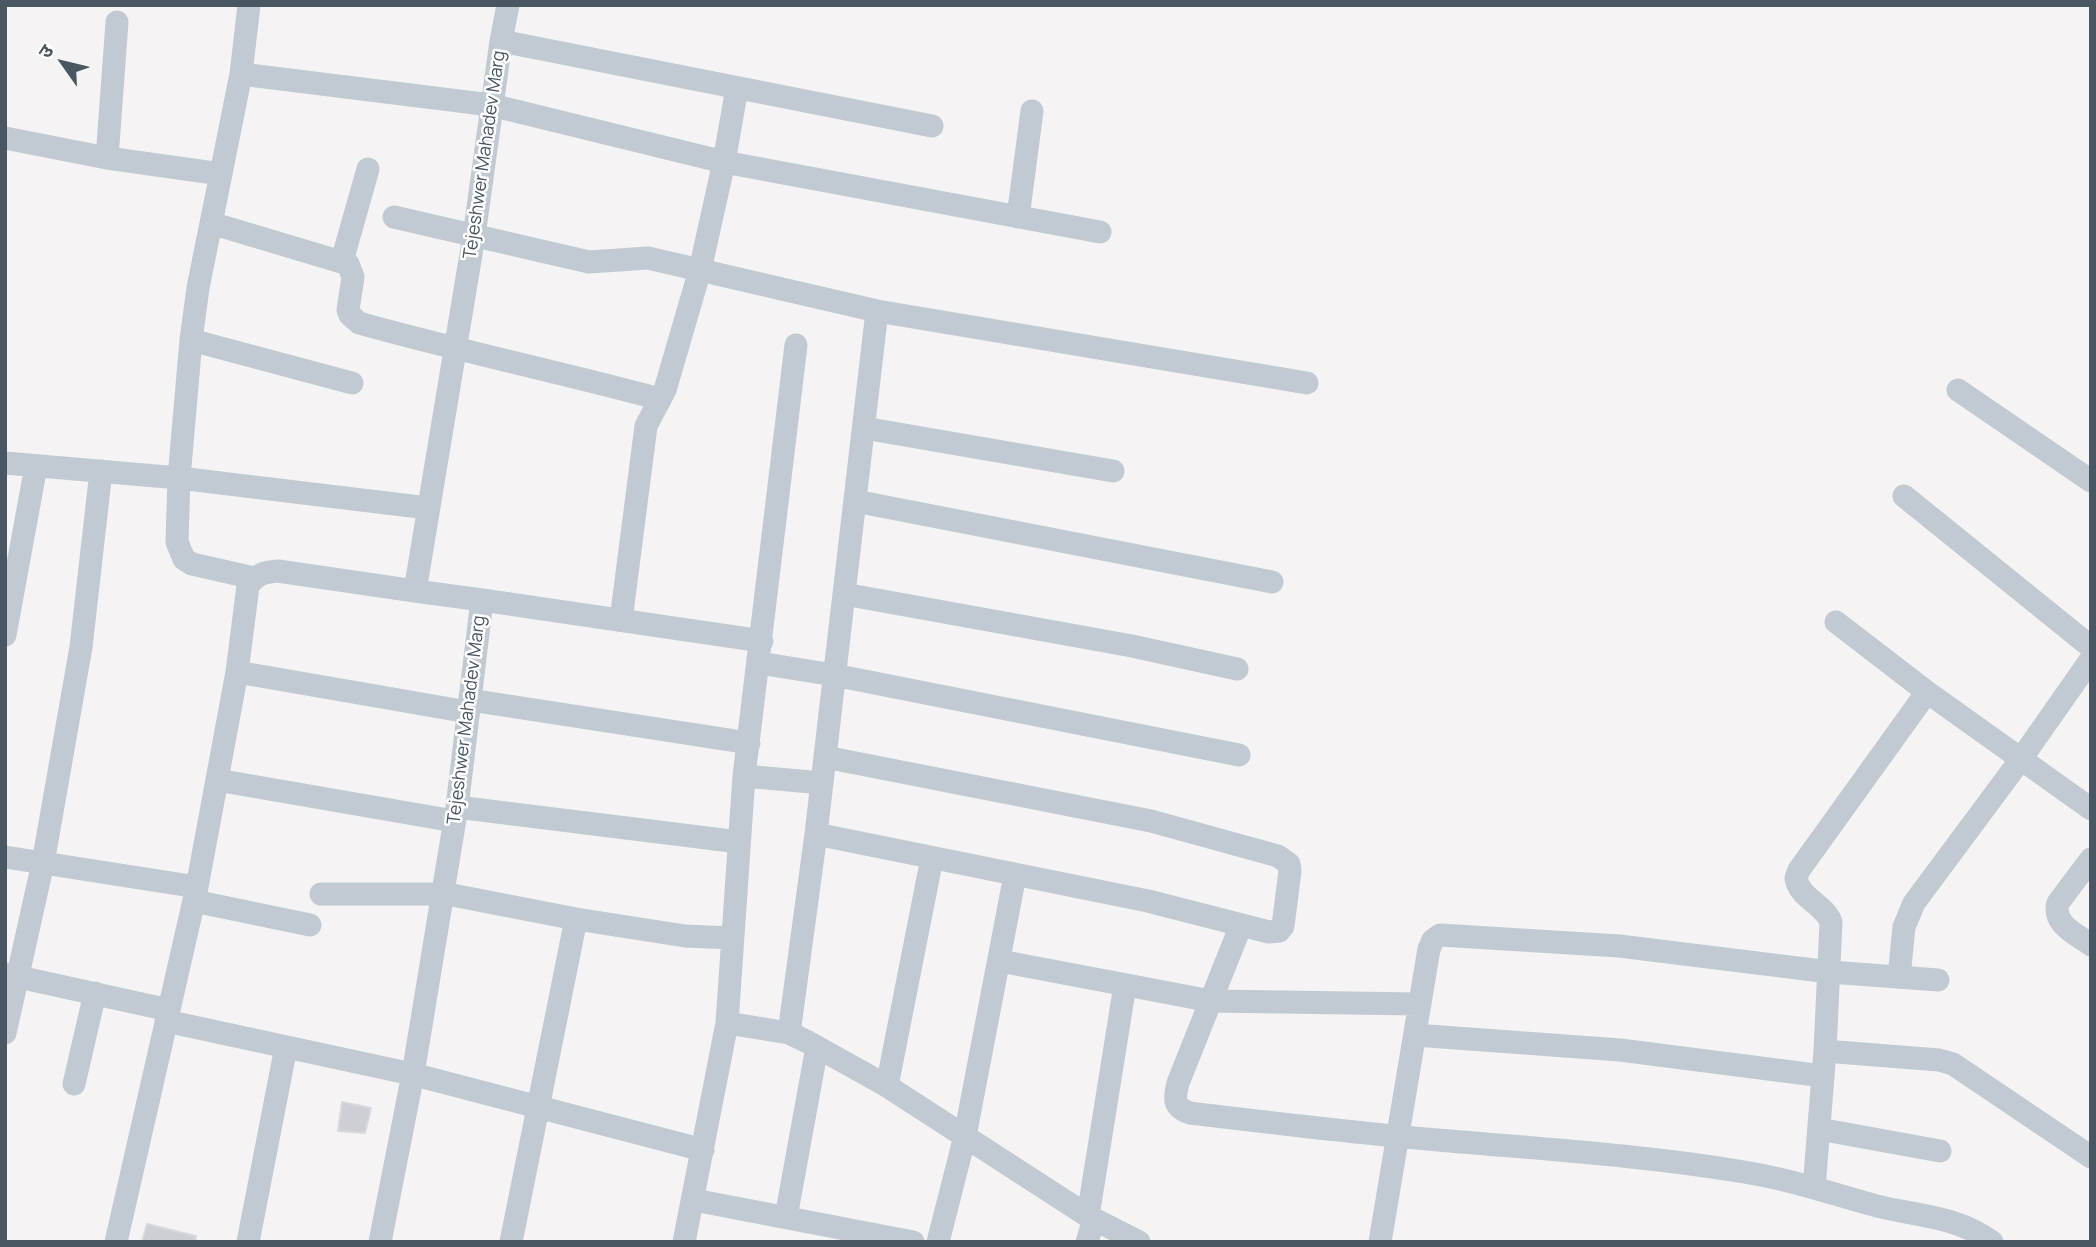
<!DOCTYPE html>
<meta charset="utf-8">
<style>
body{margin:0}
#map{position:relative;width:2096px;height:1247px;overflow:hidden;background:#f5f3f3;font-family:Manrope,"Noto Sans Devanagari",sans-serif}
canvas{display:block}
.frame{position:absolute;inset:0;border:7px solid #4a5661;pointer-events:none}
.north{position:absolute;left:28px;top:28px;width:70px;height:70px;-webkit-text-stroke:5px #fff;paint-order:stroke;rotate:304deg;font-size:19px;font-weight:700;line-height:28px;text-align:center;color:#4a5661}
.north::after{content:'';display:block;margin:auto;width:24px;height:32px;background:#4a5661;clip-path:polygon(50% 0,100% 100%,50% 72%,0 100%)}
</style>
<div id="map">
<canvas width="2096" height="1247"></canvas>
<div class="frame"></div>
<div class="north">उ</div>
</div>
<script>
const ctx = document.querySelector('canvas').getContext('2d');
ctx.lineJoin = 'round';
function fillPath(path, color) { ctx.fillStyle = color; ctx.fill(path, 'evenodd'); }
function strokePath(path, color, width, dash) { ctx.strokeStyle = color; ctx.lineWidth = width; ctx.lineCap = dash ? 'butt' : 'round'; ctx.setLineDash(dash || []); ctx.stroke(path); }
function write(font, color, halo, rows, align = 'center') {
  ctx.font = font + ' Manrope,sans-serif'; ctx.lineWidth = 5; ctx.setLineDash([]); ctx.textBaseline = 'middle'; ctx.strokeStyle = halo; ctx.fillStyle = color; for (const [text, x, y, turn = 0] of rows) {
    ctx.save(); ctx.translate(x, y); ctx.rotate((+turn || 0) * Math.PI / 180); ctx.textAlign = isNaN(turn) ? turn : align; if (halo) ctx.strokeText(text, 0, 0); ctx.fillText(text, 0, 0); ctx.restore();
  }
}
const building = new Path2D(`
 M342 1102 371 1108 365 1133 338 1131Z
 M147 1224 196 1236 195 1242H142Z`);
const minor = new Path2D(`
 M249 5 241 74 198 288 191 340 179 478 177 542 184 559 192 564 254 578
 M501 41 932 126
 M241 74 491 105 724 162 1100 232
 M5 138 107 158 221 174
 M107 158 117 22
 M394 217 589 262 648 258 877 311 1307 383
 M1018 217 1032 111
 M211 223 348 264 353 277 348 310 350 315 359 323C459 351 560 372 660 399
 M342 261 368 169
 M191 340 352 383
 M1958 390 2091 481
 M864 428 1113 471
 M5 463 179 478 428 508
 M1904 496 2091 647
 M855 501 1272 582
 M844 594 1132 646 1237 669
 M482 600 762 641
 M621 620 646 426 665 390 700 270 724 162 737 88
 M1836 622 1927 692 2091 809
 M5 635 36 466
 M759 663 834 675 1239 755
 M237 672 468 712
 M470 700 749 743
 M744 776 822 783
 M217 780 454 821
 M457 807 739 842
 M816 834 1148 901 1269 932 1279 931 1283 926 1290 871 1289 864 1278 856 1151 821 825 757
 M5 857 197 887
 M2091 859 2058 903C2052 924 2076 934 2091 945
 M321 894H447L576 919 685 936 732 938
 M194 901 310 925
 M1241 925 1178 1083C1174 1099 1173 1107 1190 1113 1273 1123 1355 1133 1438 1140 1540 1149 1643 1155 1744 1172 1789 1179 1833 1194 1877 1206 1917 1216 1957 1216 1992 1242
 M1000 961 1211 1001 1420 1004
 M5 974 169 1010
 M1899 977 1904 927 1914 903 2021 759 2091 659
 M166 1021 412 1074 703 1150
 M727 1023 789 1033 808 1042 887 1086 1088 1216 1139 1242
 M5 1033 43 863 81 647 101 471
 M789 1033 816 834 877 311
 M1415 1035 1620 1050 1823 1076
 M1825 1051 1939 1060 1953 1064 2091 1157
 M74 1084 95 993
 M887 1086 932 858
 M1819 1129 1940 1151
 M1814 1188 1825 1051 1831 922C1824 904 1799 898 1796 878L1799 870 1927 692
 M694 1200 913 1242
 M1088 1216 1125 985
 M786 1217 817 1047
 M116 1242 197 887 237 672 248 586C257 574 264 572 278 571L415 591
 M248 1242 286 1047
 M380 1242 413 1074 457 807 482 600 415 591 474 236 501 41 508 5
 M511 1242 576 919
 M684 1242 727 1023 744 776 796 345
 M938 1242 965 1136 1015 875
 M1087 1242 1094 1219
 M1380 1242 1429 949 1433 940 1440 935 1619 946 1830 972 1938 980`);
const streetNames = [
 ["Tejeshwer Mahadev Marg",485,155,-82],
 ["Tejeshwer Mahadev Marg",467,720,-83]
];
fillPath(building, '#cdcfd5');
strokePath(building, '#d7d9de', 2);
strokePath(minor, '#c1cad2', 23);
write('18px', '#4a5661', '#fff', streetNames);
</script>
